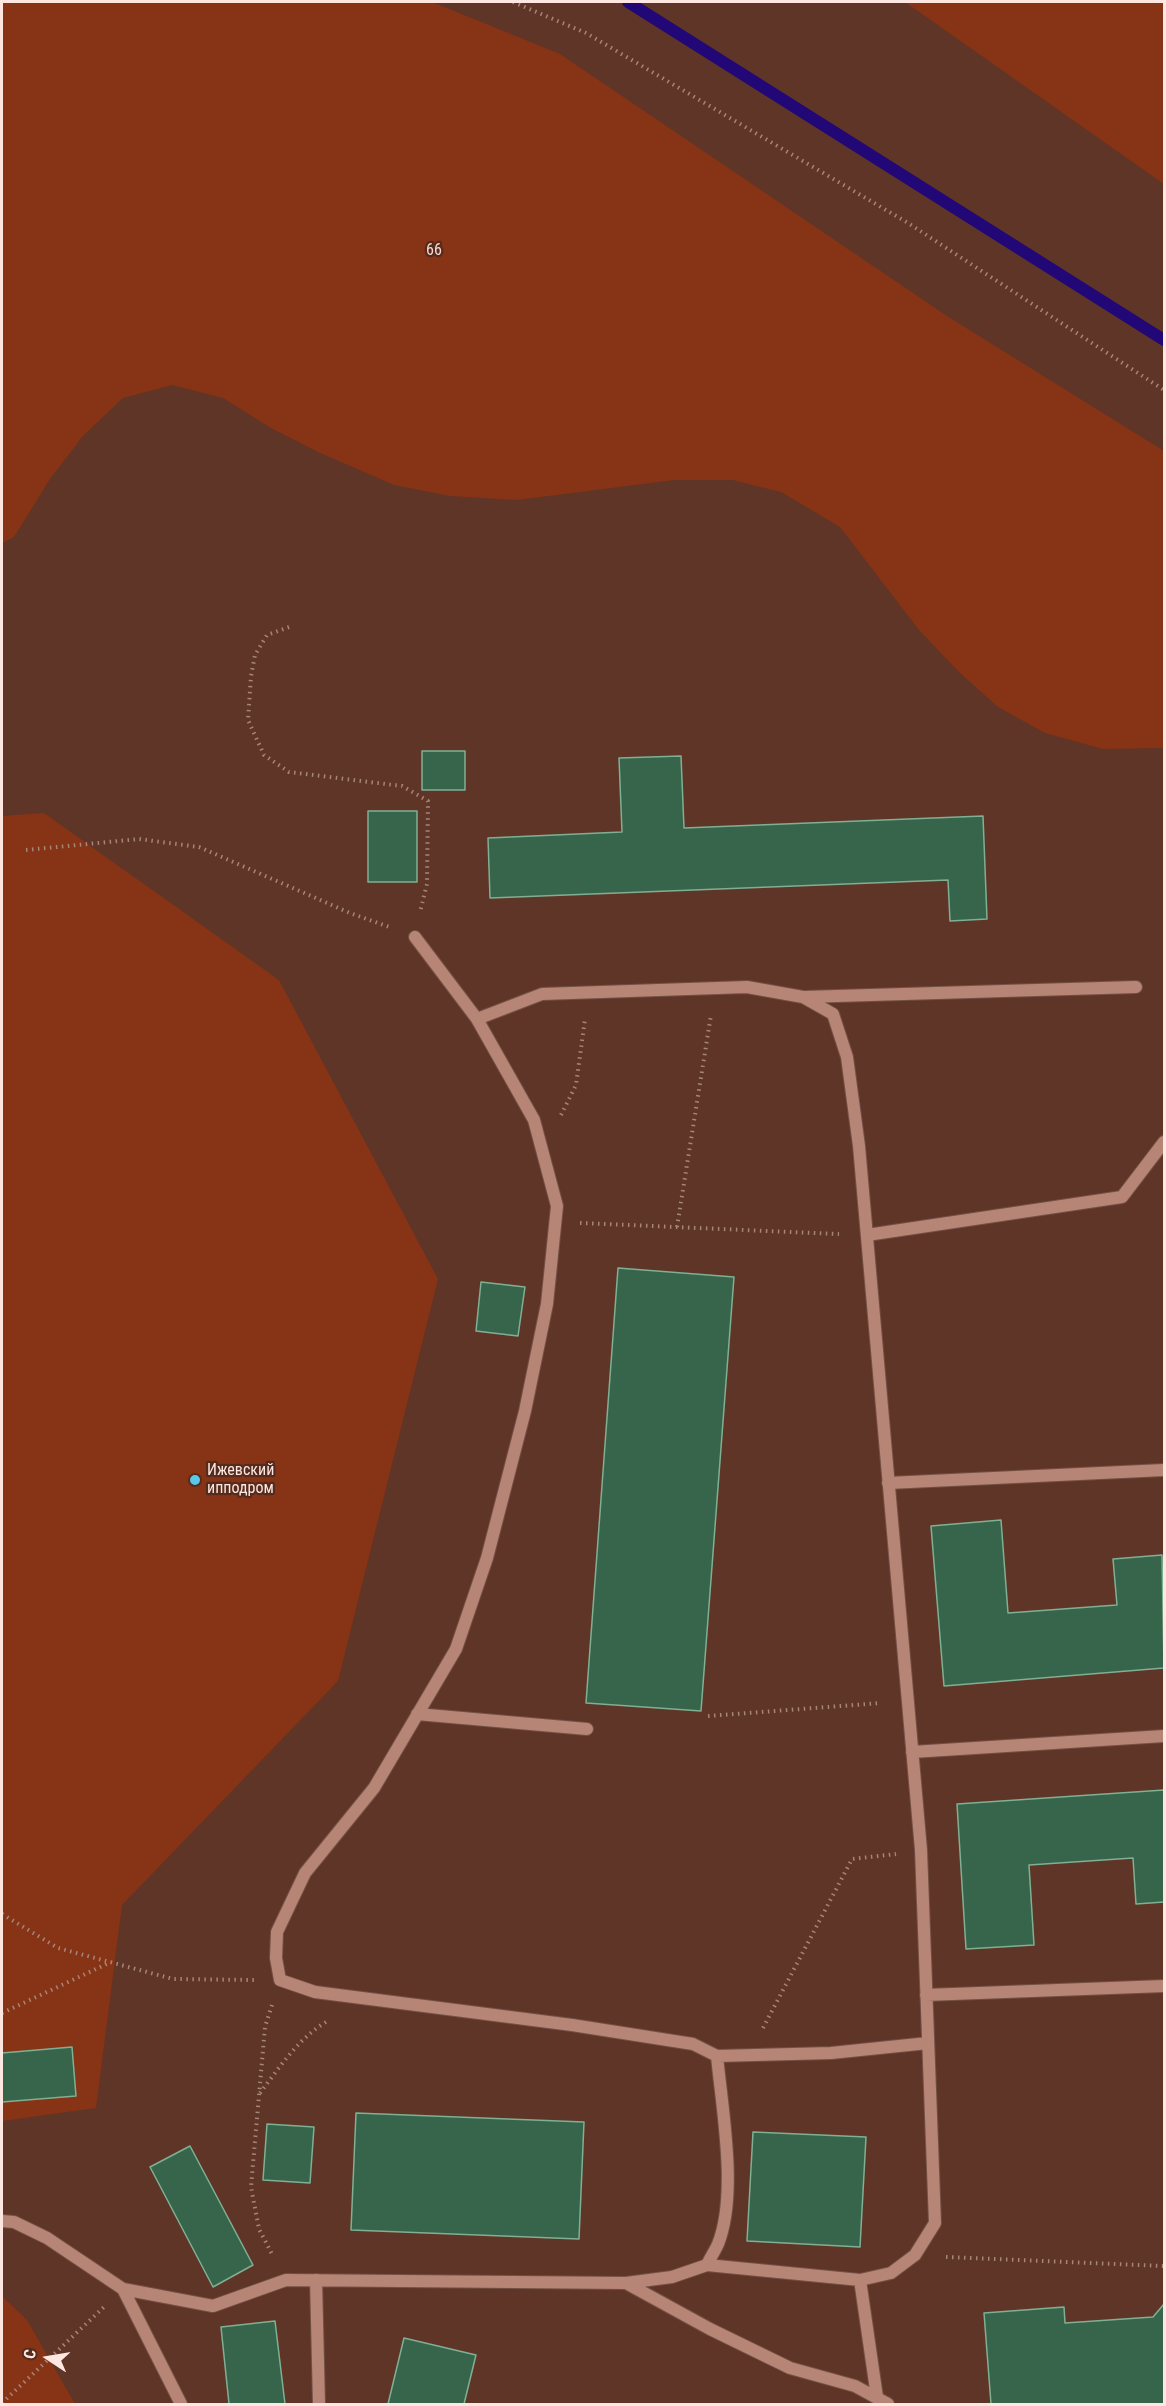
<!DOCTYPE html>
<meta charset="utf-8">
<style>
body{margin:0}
#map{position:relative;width:1166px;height:2406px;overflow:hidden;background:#5f3527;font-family:"Roboto Condensed",sans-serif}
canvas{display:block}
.frame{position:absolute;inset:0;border:3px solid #fde7e0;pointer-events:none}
.north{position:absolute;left:18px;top:2328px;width:60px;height:60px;-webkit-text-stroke:4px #542b1d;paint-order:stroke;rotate:282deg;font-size:16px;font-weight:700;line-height:24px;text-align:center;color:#fde7e0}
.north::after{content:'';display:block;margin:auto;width:21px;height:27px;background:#fde7e0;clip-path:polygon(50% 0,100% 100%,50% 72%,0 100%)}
</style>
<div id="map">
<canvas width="1166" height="2406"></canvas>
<div class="frame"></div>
<div class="north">С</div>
</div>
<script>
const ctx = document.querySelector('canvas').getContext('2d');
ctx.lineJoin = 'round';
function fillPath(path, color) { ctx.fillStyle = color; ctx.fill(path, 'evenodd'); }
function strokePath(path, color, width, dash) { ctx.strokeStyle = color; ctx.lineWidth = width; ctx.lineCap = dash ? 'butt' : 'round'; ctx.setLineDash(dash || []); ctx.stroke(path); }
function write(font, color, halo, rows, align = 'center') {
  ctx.font = font + ' "Roboto Condensed",sans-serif'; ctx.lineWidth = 4.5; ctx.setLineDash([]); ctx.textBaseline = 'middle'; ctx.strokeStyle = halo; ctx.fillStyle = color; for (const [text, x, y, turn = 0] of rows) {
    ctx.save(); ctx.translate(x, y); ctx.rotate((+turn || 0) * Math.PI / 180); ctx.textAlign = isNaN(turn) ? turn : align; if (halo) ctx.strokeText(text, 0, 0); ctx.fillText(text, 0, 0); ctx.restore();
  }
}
const green = new Path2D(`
 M2 2H432L560 54 947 316 1164 451V748L1103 749 1045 733 998 707 959 672 919 630 840 527 781 492 733 480H674L517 500 450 496 394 485 318 452 271 428 223 398 172 385 123 398 83 436 50 479 14 537 2 543Z
 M905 2H1164V184L1161 182Z
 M44 813 279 980 438 1279 338 1681 122 1905 96 2108 2 2121V816Z
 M2 2296 27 2320 75 2404H2Z`);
const stream = new Path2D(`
 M628 2 1164 340`);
const building = new Path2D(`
 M422 751H465V790H422Z
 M681 756 684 828 983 816 987 919 950 921 948 880 490 898 488 838 622 832 619 758Z
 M368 811H417V882H368Z
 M618 1268 734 1277 701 1711 586 1703Z
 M481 1282 525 1287 518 1336 476 1331Z
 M1001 1520 1008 1613 1117 1605 1113 1559 1162 1555 1164 1668 944 1686 931 1526Z
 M1164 1790V1902L1136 1904 1133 1858 1029 1865 1034 1945 966 1949 957 1804Z
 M72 2047 76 2096 2 2102V2053Z
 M356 2113 584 2122 579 2239 351 2230Z
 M267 2124 314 2127 310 2183 263 2180Z
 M753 2132 866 2137 860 2247 747 2241Z
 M190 2146 253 2265 213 2287 150 2167Z
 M1164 2304V2404H991L984 2313 1064 2307 1065 2323 1153 2317Z
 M275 2321 285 2404H229L221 2327Z
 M404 2338 476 2355 464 2404H388Z`);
const path = new Path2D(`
 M513 2 586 33 908 223 1164 390
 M289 627 267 635 255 655 251 676 248 720 264 755 289 772 402 786 428 801 427 884 420 912
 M26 850 139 839 199 847 350 913 392 928
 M561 1115 576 1085 585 1019
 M580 1223 839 1234
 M677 1227 711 1015
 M708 1716 881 1703
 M2 1914 58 1948 173 1979 254 1980
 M272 2005 265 2027 251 2187 259 2229 273 2256
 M2 2013 111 1962
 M763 2028 852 1859 896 1854
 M260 2093C279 2068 300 2036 328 2021
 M946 2257 1164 2266
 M2 2403 104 2307`);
const lane = new Path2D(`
 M804 997 1136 987
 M477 1019 542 994 747 987 803 997 833 1014 847 1057 859 1146 921 1850 935 2223 915 2255 891 2273 860 2280 707 2265
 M867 1235 1122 1197 1164 1142
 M888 1483 1164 1470
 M417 1714 587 1729
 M912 1752 1164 1736
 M926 1995 1164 1986
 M717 2056 831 2053 928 2043
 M2 2221 14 2222 47 2238 123 2289 213 2306 286 2280 626 2283 672 2277 707 2265C710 2258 715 2251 718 2244 738 2194 722 2109 717 2056L693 2044 572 2025 315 1992 280 1980 276 1958 277 1932 305 1873 374 1788 456 1649 487 1558 525 1411 547 1304 557 1206 534 1120 477 1019 415 937
 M316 2280 319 2404
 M860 2280 877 2397
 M626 2283 710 2329 790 2368 855 2386 888 2404
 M123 2289 181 2404`);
const markers = [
 [195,1480,6,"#5ac8e6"]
];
const parkNames = [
 ["66",434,251]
];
const poiNames = [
 ["Ижевский",207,1471],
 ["ипподром",207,1489]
];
fillPath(green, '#873315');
strokePath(stream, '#220777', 12);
fillPath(building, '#37654c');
strokePath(building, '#80b094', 1.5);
strokePath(lane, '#735045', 14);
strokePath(path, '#a6857a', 4, [1.5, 4.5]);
strokePath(lane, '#b68575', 12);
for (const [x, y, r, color] of markers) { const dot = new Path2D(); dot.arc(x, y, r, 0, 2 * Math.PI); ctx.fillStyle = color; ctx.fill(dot); strokePath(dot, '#542b1d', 2); }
write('16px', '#f8d8ce', '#542b1d', parkNames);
write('16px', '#fde7e0', '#542b1d', poiNames, 'left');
</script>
